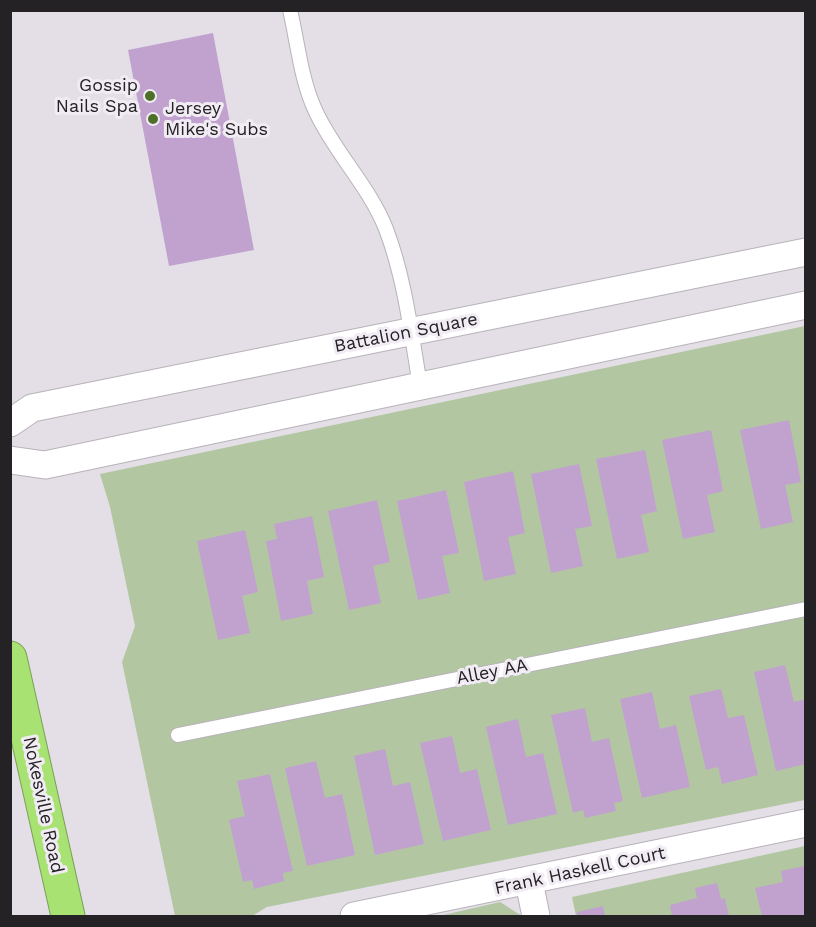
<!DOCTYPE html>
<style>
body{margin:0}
#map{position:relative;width:816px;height:927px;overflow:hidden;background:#e4dfe7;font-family:"Work Sans",sans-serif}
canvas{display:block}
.frame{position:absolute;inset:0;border:12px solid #242225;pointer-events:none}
</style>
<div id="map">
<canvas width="816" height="927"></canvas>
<div class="frame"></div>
</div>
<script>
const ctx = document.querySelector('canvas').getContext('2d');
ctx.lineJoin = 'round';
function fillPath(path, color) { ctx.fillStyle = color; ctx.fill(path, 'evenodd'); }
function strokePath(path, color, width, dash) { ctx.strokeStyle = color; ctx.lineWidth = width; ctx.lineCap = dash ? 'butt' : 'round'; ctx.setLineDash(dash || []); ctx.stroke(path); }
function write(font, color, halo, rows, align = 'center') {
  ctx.font = font + ' "Work Sans",sans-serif'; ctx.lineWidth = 6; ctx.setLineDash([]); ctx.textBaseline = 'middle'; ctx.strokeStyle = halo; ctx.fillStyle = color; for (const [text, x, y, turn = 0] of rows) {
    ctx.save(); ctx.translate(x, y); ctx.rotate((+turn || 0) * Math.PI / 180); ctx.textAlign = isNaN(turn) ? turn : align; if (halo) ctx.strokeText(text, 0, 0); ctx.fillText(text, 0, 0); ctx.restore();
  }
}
const green = new Path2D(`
 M805 326V800L267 907 252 916H175L122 662 135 626 110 507 100 474Z
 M805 846V916H576L572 897Z
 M500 902 522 916H439Z`);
const building = new Path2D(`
 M213 33 254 250 169 266 128 50Z
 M789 420 801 482 785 485 793 522 761 529 740 430Z
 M711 430 723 491 707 495 715 532 683 539 662 440Z
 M645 450 657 511 641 515 649 552 617 559 596 459Z
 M579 464 592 526 575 529 583 566 551 573 531 474Z
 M513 471 525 533 508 537 516 574 484 581 464 482Z
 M446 490 459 553 442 556 450 593 418 600 397 501Z
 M377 500 390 562 373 566 381 603 349 610 328 511Z
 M312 516 324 577 307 581 313 614 281 621 266 541 277 539 274 524Z
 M245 530 258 592 242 596 250 633 218 640 197 541Z
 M785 665 794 702 806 699V764L776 771 754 672Z
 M721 689 728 718 744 715 758 775 722 784 718 767 706 770 689 696Z
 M652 692 660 729 676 725 690 787 642 798 620 699Z
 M585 708 592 742 609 738 623 801 614 803 616 811 585 818 583 810 573 813 551 715Z
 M518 719 526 757 543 753 557 814 508 825 486 727Z
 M452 736 460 773 477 769 491 830 443 841 420 743Z
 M385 749 393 786 410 782 424 844 375 855 354 756Z
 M316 761 325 798 342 794 355 855 307 866 285 768Z
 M270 774 293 871 283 873 284 881 254 889 252 880 243 882 229 820 245 816 237 781Z
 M804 866 806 916H762L755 888 783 882 781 871Z
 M717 883 721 899 725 898 729 916H672L670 905 697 898 695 888Z
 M603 906 605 916H578L577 912Z`);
const lane = new Path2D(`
 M290 10C298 44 301 81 316 112 335 153 369 186 386 229 405 279 411 333 420 385
 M178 735 806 609`);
const street = new Path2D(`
 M10 423 32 408 806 252
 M10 460 45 465 806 305
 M529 882 536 916
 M354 916 806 823`);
const highway = new Path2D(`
 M10 658 68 916`);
const markers = [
 [150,96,6,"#4d7029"],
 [153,119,6,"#4d7029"]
];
const poiNames = [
 ["Gossip",138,86],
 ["Nails Spa",138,107],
 ["Jersey",165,109,"left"],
 ["Mike's Subs",165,130,"left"]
];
const streetNames = [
 ["Battalion Square",406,333,-11],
 ["Alley AA",492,672,-11],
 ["Nokesville Road",43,805,78],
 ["Frank Haskell Court",580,871,-12]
];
fillPath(green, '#b2c7a1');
fillPath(building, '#c1a2cf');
strokePath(lane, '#b8b3ba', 16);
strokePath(street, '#b8b3ba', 29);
strokePath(highway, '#7a9f57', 35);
strokePath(lane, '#fff', 14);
strokePath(street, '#fff', 27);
strokePath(highway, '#a8e272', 33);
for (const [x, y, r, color] of markers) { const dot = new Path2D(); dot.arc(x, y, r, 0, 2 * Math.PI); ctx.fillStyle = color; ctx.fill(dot); strokePath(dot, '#f1ecf4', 2); }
write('18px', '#242225', '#f1ecf4', poiNames, 'right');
write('18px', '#242225', '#f1ecf4', streetNames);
</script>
